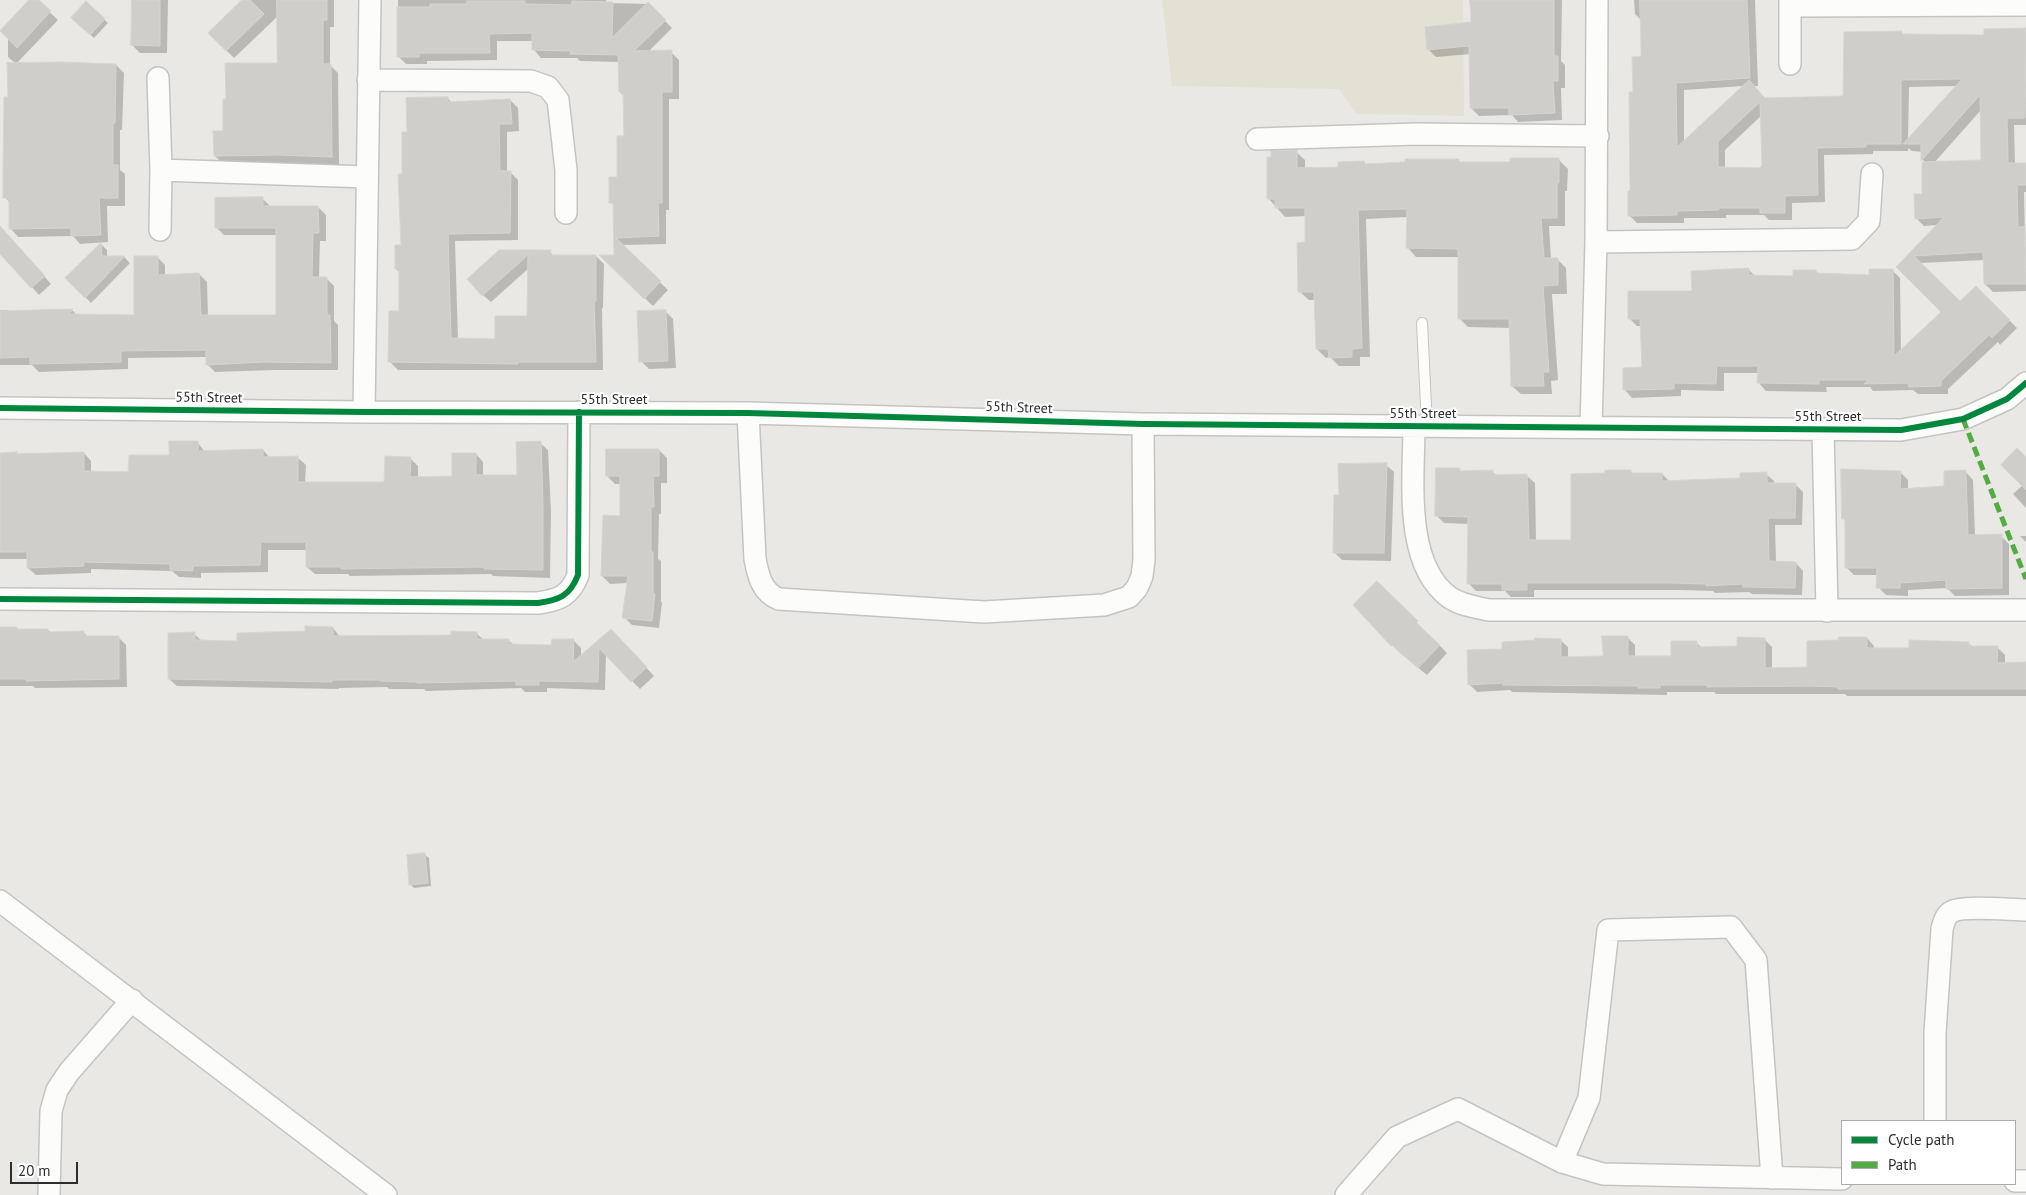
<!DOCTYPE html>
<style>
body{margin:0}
#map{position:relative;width:2026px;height:1195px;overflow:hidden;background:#eae8e4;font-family:"PT Sans",sans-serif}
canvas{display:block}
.legend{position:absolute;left:1841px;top:1120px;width:175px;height:65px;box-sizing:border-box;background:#fff;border:1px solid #ababab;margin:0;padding:6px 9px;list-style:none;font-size:15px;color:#2d2d2d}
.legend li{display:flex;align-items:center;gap:10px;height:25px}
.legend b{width:25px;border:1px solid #ababab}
.scale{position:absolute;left:10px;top:1162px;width:68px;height:22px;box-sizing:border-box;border:2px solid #2d2d2d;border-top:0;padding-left:6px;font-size:15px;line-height:18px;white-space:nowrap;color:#2d2d2d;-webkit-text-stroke:4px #fff;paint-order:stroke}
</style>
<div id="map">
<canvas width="2026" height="1195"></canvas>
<ul class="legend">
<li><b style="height:6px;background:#00873e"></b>Cycle path</li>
<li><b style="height:6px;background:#54ab44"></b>Path</li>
</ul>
<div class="scale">20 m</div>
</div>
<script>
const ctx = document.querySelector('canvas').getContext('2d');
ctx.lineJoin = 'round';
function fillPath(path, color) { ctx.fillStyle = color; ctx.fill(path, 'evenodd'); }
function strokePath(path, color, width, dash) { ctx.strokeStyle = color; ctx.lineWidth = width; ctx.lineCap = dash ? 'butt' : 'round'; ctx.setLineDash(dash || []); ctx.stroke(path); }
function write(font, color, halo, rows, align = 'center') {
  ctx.font = font + ' "PT Sans",sans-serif'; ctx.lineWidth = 4; ctx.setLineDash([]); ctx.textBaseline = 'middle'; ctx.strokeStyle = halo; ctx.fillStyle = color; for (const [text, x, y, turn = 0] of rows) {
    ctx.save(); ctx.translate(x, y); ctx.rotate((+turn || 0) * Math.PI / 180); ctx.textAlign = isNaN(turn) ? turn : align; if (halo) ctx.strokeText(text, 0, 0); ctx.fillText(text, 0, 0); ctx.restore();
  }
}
const education = new Path2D(`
 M1162 0H1463L1464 116 1357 114 1339 89 1172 86Z`);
const shadow = new Path2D(`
 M31 0H37L58 20 16 64 116 65 124 73 122 130H120V170L125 174V206H107L108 242 80 244 73 236 18 237 11 229 10 203 5 197 9 98 16 64 8 57V25Z
 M133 0H168L167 53H140L132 45Z
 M243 0H334V27H330V65L338 73 339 165 286 163 223 164 215 156 224 132 227 100 278 64V16L234 58 209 33Z
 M398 0H606V3L648 4 672 28 648 52H671L679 60V99H669V210H666V244L622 245 668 290 653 306 602 257H615L614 206 611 202 618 178 626 137 624 96 620 92V62L580 61 577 58H541L534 50V41H497V60L427 61V64H406L398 56Z
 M1471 0H1562L1561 61 1565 65V88H1561L1562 120 1518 122 1512 115 1479 116 1471 108V54L1436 57 1428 49 1472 23Z
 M1634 0H1755L1758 86H1753L1765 99 1844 97 1901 32 1904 35 1986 36V30L2026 29V125H2014L2015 164H2026V192H2024L2026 291 1993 292 1985 284V260L1920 263 1960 303 1976 287 2017 328 2000 345 1998 342 1948 389V394H1918L1913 390 1873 391 1870 387H1826L1827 392 1766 391 1759 383V373H1724V391L1681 390V396L1632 398 1625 390 1644 368 1642 326H1637L1629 318 1748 269 1755 276 1794 277 1816 271 1819 275 1871 276 1892 270 1900 278 1901 352 1943 312 1897 267 1938 225 1924 226 1916 218 1923 195 1926 163 1923 160V152L1912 151 1908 148V151H1873V154L1824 155 1825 202 1792 203V220H1769L1764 215H1726V218H1684V223H1637L1630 216 1635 93 1642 58V21L1635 14ZM1743 86 1684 142V90ZM1957 86 1908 140 1909 87ZM1981 110 1982 161 1934 163ZM1762 115 1763 166 1761 170 1725 169V150Z
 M86 3 108 23 94 38 73 18Z
 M448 98 452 103 510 100 518 108 519 131 507 132V172H510L518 180V240L455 241 458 340H496L528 317 529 268 491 302 483 295 500 251 550 252 554 256H596L604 264 603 308H602L603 370H398L390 362 401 313 400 273 396 269 402 246 403 175 408 133Z
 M1296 152 1305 160V169L1339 168 1364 162 1366 165 1459 161 1462 163H1511L1559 160 1568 169 1567 191H1565V226H1549L1551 259H1557L1566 268 1567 294H1552L1558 380 1551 381 1552 394H1521L1512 386 1510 328 1468 327 1459 318 1460 257H1416L1408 248V217L1366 219 1370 357H1360V366H1339L1330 357 1326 358 1317 349 1315 300H1309L1300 292 1306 244V216L1285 217 1268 198Z
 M262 198 270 206 318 207 326 215V241H320L319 278H326L334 286V321L338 325V370H273L215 372 207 364V357L128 358V369L39 372 32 365H0V310H7L9 312 73 311 77 315 136 316 157 257 165 265V276L199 274 207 282 208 317 278 316V235H224L217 228Z
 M0 234 11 239 51 284 39 295 0 252Z
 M101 244 107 250V257H124L130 263 91 303 67 278Z
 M665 311 673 319 676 368 649 369 641 361Z
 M198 443 205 452 263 450 270 458H298L306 465 305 483H385L410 458 418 466V478H453L476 454 483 462V477H519L540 443 548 450 551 512 550 578 493 576 491 574 350 576 348 574H315L307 567 308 550H268V572L201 573V578L179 577 172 571 91 569V573L36 575 28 568V559H0V454L84 453 91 461V473H130L170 457Z
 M659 450 667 458V483H661V514H659L658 559 661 561V601L662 603 659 628 632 625 624 617 628 583 610 584 602 576 621 517V484H615L607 476Z
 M2026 458V508L2013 494 2023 485Z
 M1386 465 1394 472 1391 561 1342 560 1334 552 1340 496Z
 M1459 470 1462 472H1493L1497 476H1527L1535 483 1536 541 1572 542 1631 472 1634 475 1662 474 1670 482 1741 480 1766 474 1774 481V484H1795L1803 492 1802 525H1775L1776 563H1796L1803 571 1802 595 1752 594 1749 592 1715 593 1713 591 1680 590H1534V597H1511L1505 591H1476L1468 583 1469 524 1444 523 1436 515Z
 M1900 472 1908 480V490L1946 488 1966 472 1973 480 1975 536H2001L2009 544V595L1955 596 1947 588 1908 590V596L1886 595 1878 587V575H1854L1846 567V522L1843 518Z
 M2020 536H2026V542Z
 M1377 583 1447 653 1427 675 1400 653 1355 605Z
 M333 628 340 637 452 636 477 634 484 640 509 641 514 645 553 646 573 640 581 648V657L619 638 654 676 640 689 606 654 605 690 547 688V692H525L521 688 426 691 424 689H389L387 687 339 688V689L177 686 169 679 194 634 202 641 238 642Z
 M0 629 48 630 51 633 83 632 88 637H118L126 645 127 687 35 688 33 686H0Z
 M1627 637 1635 645V657H1673L1696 642 1702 648 1738 647 1764 639 1772 647V669H1808L1867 638 1874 646V649H1910L1968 643 1973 647H1997L2005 655V664L2026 663V696H1847L1845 694H1716L1714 692H1667V695L1512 692 1510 690 1477 692 1469 684 1503 650 1560 640 1568 647V658H1604Z
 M425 855 429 858 431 886 414 888 411 885Z`);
const building = new Path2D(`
 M29 0H39L51 11 17 48 0 31Z
 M132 0H160V46L131 45Z
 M242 0H250L264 14 226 51 208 33Z
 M277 0H327V20H323V64H331L332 157 278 155 214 156 213 131H223V99H226L225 63H277Z
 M1470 0H1554V56H1558V81H1553L1555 113 1509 115V108H1470L1469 46 1427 50 1425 27 1471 22Z
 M1640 0H1747L1750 78 1676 83 1677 147 1749 80 1765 98 1843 96 1844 32 1902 31V34L1984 35V29L2026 28 2025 118H2007L2008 163H2026V185H2017L2018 227H2025L2026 284H1984L1983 252 1914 256 1960 301 1976 286 2010 320 1992 338 1989 335 1941 381V386L1909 387 1908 383 1864 384 1868 380H1819V384L1757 383 1758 366H1717L1716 384 1674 383V389L1623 390V368L1642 367 1640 319H1628V291H1692L1691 271 1749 268V275L1793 276V270H1816V273L1869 275V269H1893L1894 356 1941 312 1896 267 1944 217 1915 219 1914 194H1922V162L1981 160 1980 95 1921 161V144H1903L1962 79 1901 80V144H1866V147L1817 148 1818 195 1785 196V213H1760V208H1719V210L1677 211V215L1628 216V191H1630L1629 92H1633L1632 57 1641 56ZM1760 102 1762 165 1760 168 1718 167V142Z
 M86 1 105 19 90 35 71 18Z
 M467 1H525V4L572 5V1L613 2 612 38 648 2 666 20 634 51 672 50V92H662V203H658L659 236 616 238 661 281 644 299 599 255H614L613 203H609V177H617V136H624L623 92H619L618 55 570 54 571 51 532 50V33L489 34 490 53H419V57H397V7H430V4H467Z
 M60 62 116 64 115 123H113V165H118V198H99L101 235 71 236V228L9 229V198H3V169L4 97H8L7 63Z
 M448 97V102L510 99 512 124H499L500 171H511L510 233 448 234 451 338 495 339V316H527L528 255 482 296 467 279 499 250H551L550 255H596V301H594L596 362H518V364L388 362 389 311H399V269H395V245H401L398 174H402V132H407L406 98Z
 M1297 150V168L1338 167V162L1364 161 1365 164 1405 162V159H1459V162H1510V158H1559V183H1557V218H1541L1544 258H1558V285L1543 286 1549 372H1543L1544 386H1511L1509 319H1458V249L1406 248 1407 209 1358 210 1362 348 1352 349V357L1329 358 1328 349H1316L1314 292H1298L1297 243 1305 242V208H1275V199H1267V157H1271V151Z
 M263 197V206H318L319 233H313L312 277H327V315H330L331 363 264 362 206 365V350L121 351V362L30 364V357L0 358V311L73 309 69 314 134 315V256H158V275L199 273 201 315H276V228H215V198Z
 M0 226 45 276 31 288 0 254Z
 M101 243 102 256H125L85 298 65 278Z
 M666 310 668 361 639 362 637 311Z
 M169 441H198V451L263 449V457L298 456V482H384L385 456 411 457 410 477 452 476V453H476V475H517L516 442 541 441 543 503V570L484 569V567L341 569V567H306V542H261L260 565 193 566V571L170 570V564L83 562 84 566 27 568V552H0V453L17 452V454L84 452V471L128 472 129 455H169Z
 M2017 448 2026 457V490L2001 465Z
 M606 449H659V476H653L654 507H651V552H653V593L655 594 652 621 622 618 628 576H601L603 515 620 516V476H606Z
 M1387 463 1384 553H1333L1334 495H1339L1338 464Z
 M1436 468H1460V471L1493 470V475L1527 474 1529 540H1571V474L1605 473V470H1631V473H1662V481L1740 478V473L1767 472V483H1796L1795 518H1768L1769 561 1796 562 1795 588 1743 587V584L1706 586V584L1671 583H1527V590H1502V584H1467L1468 517 1435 516Z
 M1841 469 1901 471 1900 489 1944 486V471L1966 470 1968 535 2002 534V588L1946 589V580L1900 583V588H1876L1877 568H1845V519H1842Z
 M1377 581 1418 621 1416 623 1440 645 1418 668 1392 645 1391 646 1353 605Z
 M305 626 333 627V636L451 635V631L477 632V639H509V644L551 645 552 639H574L573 662 611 629 647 667 631 682 599 648 598 682 539 681V685H516V681L417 683V682L380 681V680H332V682L168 679V633L195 632V640L237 641V633L305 631Z
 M0 627H17V629H48V632L84 631V636H119V679L26 681V679H0Z
 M1602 636H1628V656H1671V641H1697V647L1737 646V637L1765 638V668L1807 667V641L1838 640V637H1867V648H1909V640L1969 642V646H1998L1997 663 2026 662V689H1838V687L1812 686 1707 687V685H1660V688H1638V686L1503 685V683L1468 685 1467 650 1502 649V642L1535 640V638L1561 639V657L1603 656Z
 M425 853 428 883 409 885 407 855Z`);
const lane = new Path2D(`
 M1422 323 1427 426`);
const street = new Path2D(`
 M1790 6 2026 5
 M1790 64V0
 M158 78 161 170 160 230
 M368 80 531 81 548 87 558 100 566 170V213
 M1257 139 1417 134 1598 136
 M161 170 367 177
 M1596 242 1852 239 1869 221 1872 174
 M0 408 364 412 748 413 1143 424 1901 430 1963 419 2007 399 2026 383
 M364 412 370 0
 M748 413 755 559C758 575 762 593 779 599L984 612 1104 605 1129 597 1137 588 1142 576 1144 560 1143 424
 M1414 426C1414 477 1403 563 1449 597 1460 605 1475 607 1489 610H2026
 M1591 427 1596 242 1597 0
 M1823 429 1827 611
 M0 599 538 603C559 600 570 596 578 575L579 412
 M0 901 386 1195
 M1935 1121V1033L1942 929C1944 922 1945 916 1951 912 1963 905 2010 910 2026 910
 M1562 1162 1589 1098 1608 930 1731 927 1756 960 1772 1178
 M2015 1181H2026
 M49 1195 51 1111 57 1090 69 1072 132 1000
 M1346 1195 1397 1137 1458 1109 1562 1162 1603 1174 1842 1179`);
const quiet = new Path2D(`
 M1963 419 2026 579`);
const cycleway = new Path2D(`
 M0 408 364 412 748 413 1143 424 1901 430 1963 419 2007 399 2026 383
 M0 599 538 603C559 600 570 596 578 575L579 412`);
const streetNames = [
 ["55th Street",209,398,1],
 ["55th Street",614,400],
 ["55th Street",1019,408,2],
 ["55th Street",1423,414],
 ["55th Street",1828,417]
];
fillPath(education, '#e3e0d4');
fillPath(shadow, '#0003');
fillPath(building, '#cfceca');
strokePath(building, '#d5d4d0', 1);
strokePath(lane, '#c4c4c3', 12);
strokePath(street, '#c4c4c3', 24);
strokePath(lane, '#fcfcfb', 10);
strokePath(street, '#fcfcfb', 21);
strokePath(quiet, '#54ab44', 5, [10, 5]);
strokePath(cycleway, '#00873e', 6);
write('14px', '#2d2d2d', '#fff', streetNames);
</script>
